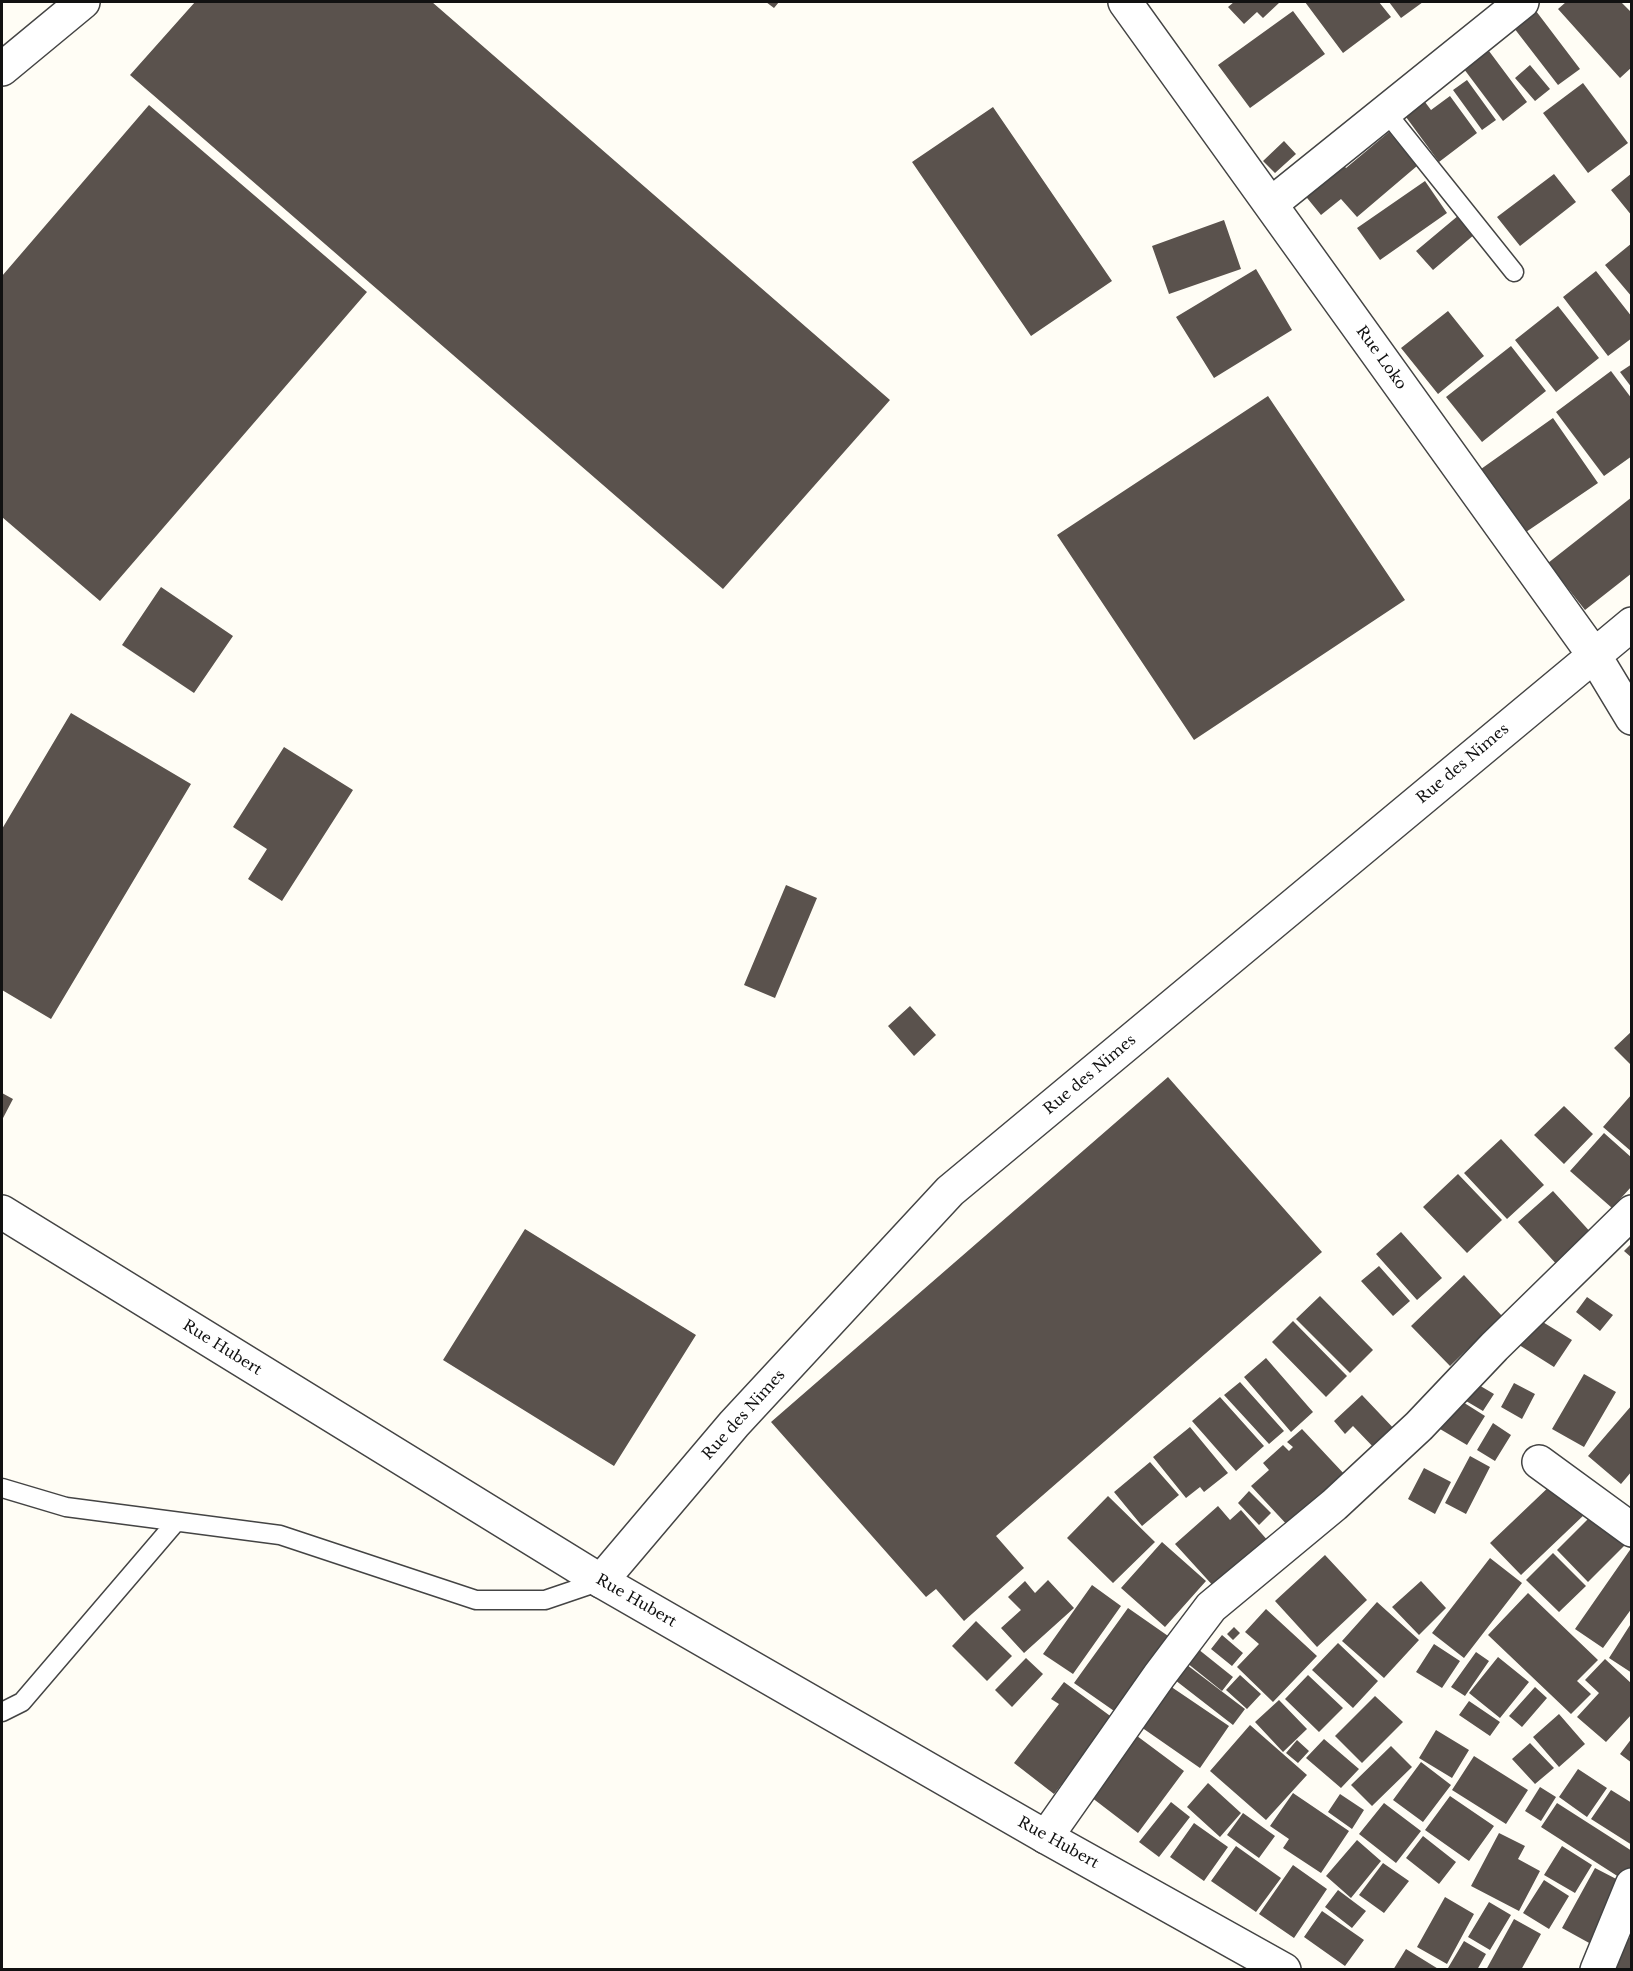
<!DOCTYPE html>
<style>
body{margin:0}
#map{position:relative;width:1633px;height:1971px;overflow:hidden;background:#fffdf5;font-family:"Libre Baskerville",serif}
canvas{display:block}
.frame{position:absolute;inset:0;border:3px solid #111;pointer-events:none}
</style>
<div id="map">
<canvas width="1633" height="1971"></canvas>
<div class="frame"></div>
</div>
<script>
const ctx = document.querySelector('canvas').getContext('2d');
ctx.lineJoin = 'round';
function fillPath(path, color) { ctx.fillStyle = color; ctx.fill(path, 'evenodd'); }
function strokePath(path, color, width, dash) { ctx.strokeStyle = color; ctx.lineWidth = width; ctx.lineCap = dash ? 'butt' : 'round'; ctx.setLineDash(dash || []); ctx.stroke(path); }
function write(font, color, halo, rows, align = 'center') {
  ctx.font = font + ' "Libre Baskerville",serif'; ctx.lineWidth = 6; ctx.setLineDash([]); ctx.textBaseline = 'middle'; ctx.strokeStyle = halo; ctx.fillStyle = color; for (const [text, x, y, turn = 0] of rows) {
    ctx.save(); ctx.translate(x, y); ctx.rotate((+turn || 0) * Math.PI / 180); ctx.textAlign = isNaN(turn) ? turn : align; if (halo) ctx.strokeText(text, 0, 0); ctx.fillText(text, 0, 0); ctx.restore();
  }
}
const building = new Path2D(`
 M195 2H432L890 400 723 589 130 75Z
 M766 2H779L774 8Z
 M1234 2H1280L1263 18 1257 12 1244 24 1228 7Z
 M1305 2H1379L1391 17 1343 53Z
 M1389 2H1423L1401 18Z
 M1566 2H1621L1632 13V67L1620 78 1558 9Z
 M1293 11 1325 54 1250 108 1218 65Z
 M1536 11 1580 69 1558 85 1514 28Z
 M1489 51 1527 102 1503 121 1464 69Z
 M1530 65 1550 89 1535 101 1515 78Z
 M1467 80 1496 120 1482 130 1453 90Z
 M1583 83 1628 143 1588 173 1543 113Z
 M1450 96 1477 133 1439 162 1406 117 1425 102 1431 110Z
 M149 105 367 292 100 601 2 517V276Z
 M993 107 1112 281 1031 336 912 162Z
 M1389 132 1417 166 1357 217 1341 199 1321 215 1303 193 1340 161 1346 168Z
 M1284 141 1296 154 1275 173 1263 161Z
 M1632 173V216L1611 190Z
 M1554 174 1576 202 1520 246 1497 217Z
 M1425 181 1447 213 1380 260 1357 228Z
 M1459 215 1475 234 1433 270 1416 251Z
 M1224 220 1241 269 1169 294 1152 246Z
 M1632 243V297L1605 265Z
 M1256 269 1292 330 1214 378 1176 317Z
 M1596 271 1632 317V338L1608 356 1563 297Z
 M1558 306 1599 358 1556 392 1515 340Z
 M1448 311 1484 356 1438 394 1401 348Z
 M1511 346 1546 391 1482 442 1446 397Z
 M1632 364V388L1620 372Z
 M1611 371 1632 399V456L1604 476 1556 412Z
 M1268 396 1405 600 1194 740 1057 535Z
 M1553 418 1598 483 1526 532 1481 469Z
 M1632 497V573L1585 610 1548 563Z
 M161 587 233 636 194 693 122 645Z
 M71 713 191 784 51 1019 2 990V829Z
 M284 747 353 790 282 901 248 879 267 849 233 827Z
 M786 885 817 898 775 998 744 985Z
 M910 1006 936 1035 914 1056 888 1026Z
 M1632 1031V1066L1614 1048Z
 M1168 1077 1322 1252 996 1536 1024 1568 964 1621 936 1589 926 1597 771 1422Z
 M2 1093 13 1099 2 1120Z
 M1632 1094V1152L1603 1127Z
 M1564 1106 1593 1134 1564 1164 1534 1135Z
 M1604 1133 1632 1158V1186L1612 1208 1570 1171Z
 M1501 1139 1544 1185 1507 1219 1464 1173Z
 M1458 1174 1502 1220 1467 1253 1423 1207Z
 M1553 1191 1594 1236 1559 1267 1518 1222Z
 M525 1229 696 1335 614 1466 443 1360Z
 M1401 1232 1442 1278 1417 1300 1376 1254Z
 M1632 1243V1258L1624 1251Z
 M1379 1266 1410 1301 1393 1316 1361 1281Z
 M1464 1275 1502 1316 1450 1366 1411 1326Z
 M1320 1296 1373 1350 1350 1373 1296 1319Z
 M1587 1297 1613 1315 1600 1331 1576 1312Z
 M1533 1316 1572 1340 1554 1367 1516 1343Z
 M1293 1321 1347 1376 1326 1397 1272 1342Z
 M1266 1358 1313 1412 1291 1432 1244 1377Z
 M1584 1374 1616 1392 1584 1447 1552 1429Z
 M1472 1381 1494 1394 1483 1411 1461 1398Z
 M1240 1382 1284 1431 1269 1444 1224 1395Z
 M1514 1383 1535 1394 1522 1419 1501 1407Z
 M1362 1395 1398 1433 1378 1452 1353 1426 1345 1434 1334 1421Z
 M1220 1397 1264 1446 1236 1471 1192 1421Z
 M1458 1399 1485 1416 1467 1445 1440 1429Z
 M1632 1405V1471L1621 1484 1588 1456Z
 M1493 1423 1511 1435 1495 1461 1477 1450Z
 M1190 1427 1228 1473 1204 1492 1200 1487 1186 1498 1153 1457Z
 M1302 1429 1346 1476 1290 1528 1251 1486 1269 1470 1263 1463 1283 1445 1289 1451 1293 1447 1287 1442Z
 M1470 1456 1490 1467 1466 1514 1445 1503Z
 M1150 1462 1179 1495 1142 1526 1114 1492Z
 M1424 1468 1451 1482 1435 1514 1408 1499Z
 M1554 1482 1585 1514 1521 1575 1490 1543Z
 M1249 1491 1271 1513 1259 1525 1238 1503Z
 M1108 1496 1155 1542 1113 1583 1067 1538Z
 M1218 1506 1230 1520 1241 1510 1269 1542 1216 1589 1175 1544Z
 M1595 1512 1627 1543 1588 1582 1557 1550Z
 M1162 1542 1206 1581 1165 1627 1121 1588Z
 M1632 1547V1608L1603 1648 1575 1629Z
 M1553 1553 1586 1586 1559 1612 1526 1580Z
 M1325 1555 1367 1600 1317 1647 1275 1601Z
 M1490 1558 1522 1583 1464 1658 1432 1633Z
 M1048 1580 1074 1608 1024 1653 1001 1628 1021 1610 1008 1597 1025 1581 1035 1593Z
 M1421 1581 1446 1608 1419 1635 1392 1607Z
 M1092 1585 1121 1606 1073 1674 1043 1654Z
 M1528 1593 1598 1660 1577 1681 1591 1694 1571 1714 1488 1635Z
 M1377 1602 1419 1640 1384 1678 1342 1641Z
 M1128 1608 1171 1638 1117 1713 1074 1683Z
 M1266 1609 1317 1656 1273 1702 1237 1667 1259 1644 1245 1632Z
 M976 1621 1012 1656 987 1681 952 1646Z
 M1632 1622V1673L1609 1658Z
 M1234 1627 1240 1633 1233 1640 1227 1634Z
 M1222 1635 1243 1653 1232 1666 1211 1649Z
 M1338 1643 1378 1681 1353 1708 1312 1670Z
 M1434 1644 1460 1661 1442 1688 1416 1672Z
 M1198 1649 1233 1677 1222 1691 1187 1663Z
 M1476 1652 1489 1661 1465 1696 1451 1687Z
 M1498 1657 1529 1682 1500 1718 1469 1693Z
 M1026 1658 1043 1674 1012 1707 995 1690Z
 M1605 1659 1632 1684V1714L1606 1742 1577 1717 1599 1693 1585 1680Z
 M1187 1665 1245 1709 1233 1725 1175 1680Z
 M1240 1675 1261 1694 1247 1709 1226 1690Z
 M1308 1675 1343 1708 1319 1732 1285 1699Z
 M1064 1682 1113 1718 1054 1794 1014 1763 1059 1704 1051 1699Z
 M1170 1686 1229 1726 1200 1768 1141 1727Z
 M1535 1687 1547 1698 1522 1727 1509 1716Z
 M1375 1696 1403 1722 1362 1763 1335 1736Z
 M1279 1700 1307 1729 1283 1752 1255 1722Z
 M1469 1701 1500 1722 1490 1736 1459 1715Z
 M1559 1714 1585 1744 1559 1767 1533 1737Z
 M1250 1725 1307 1775 1266 1820 1210 1771Z
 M1436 1730 1469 1750 1452 1778 1419 1758Z
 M1133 1733 1184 1771 1138 1833 1087 1794Z
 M1632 1738V1763L1620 1754Z
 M1324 1739 1359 1769 1341 1788 1306 1758Z
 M1297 1740 1309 1751 1298 1763 1286 1753Z
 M1530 1743 1554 1768 1535 1784 1512 1759Z
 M1391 1746 1412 1767 1372 1806 1351 1785Z
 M1474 1756 1528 1790 1506 1824 1452 1790Z
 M1421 1762 1451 1785 1423 1822 1393 1800Z
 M1578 1769 1607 1788 1587 1817 1559 1797Z
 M1208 1783 1241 1813 1220 1837 1187 1807Z
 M1540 1787 1556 1797 1541 1821 1525 1811Z
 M1611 1790 1632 1803V1845L1591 1819Z
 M1293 1793 1349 1831 1321 1873 1283 1848 1289 1839 1270 1826Z
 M1340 1794 1364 1810 1352 1829 1328 1812Z
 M1450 1796 1494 1826 1469 1861 1425 1830Z
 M1171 1802 1190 1817 1159 1857 1139 1842Z
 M1384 1803 1421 1831 1396 1863 1359 1834Z
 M1557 1803 1632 1851V1865L1622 1879 1541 1827Z
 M1243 1813 1275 1836 1259 1858 1227 1835Z
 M1194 1823 1228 1847 1204 1881 1170 1857Z
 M1499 1833 1525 1846 1518 1859 1540 1871 1519 1911 1471 1886Z
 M1423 1836 1456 1862 1439 1884 1406 1858Z
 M1357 1840 1381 1861 1351 1898 1326 1876Z
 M1236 1846 1281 1878 1256 1912 1211 1881Z
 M1562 1846 1592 1865 1575 1893 1544 1875Z
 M1383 1863 1409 1881 1384 1913 1359 1895Z
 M1293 1865 1327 1889 1294 1938 1259 1914Z
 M1595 1868 1624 1883 1591 1944 1562 1928Z
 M1544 1880 1569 1896 1549 1929 1523 1913Z
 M1338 1890 1366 1911 1352 1928 1325 1907Z
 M1445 1897 1474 1914 1447 1964 1417 1947Z
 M1489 1902 1511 1915 1490 1950 1468 1937Z
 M1322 1911 1364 1940 1345 1966 1304 1937Z
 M1514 1919 1541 1934 1521 1970H1486Z
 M1624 1935 1632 1939V1970H1605Z
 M1464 1941 1486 1954 1477 1970H1451L1448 1968Z
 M1406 1949 1440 1970H1393Z`);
const service = new Path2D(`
 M1386 112 1514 272
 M2 1488 66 1507 280 1535 476 1600H545L601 1581
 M2 1712 22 1702 176 1522`);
const minor = new Path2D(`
 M1125 2 1594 655 1632 718
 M2 69 83 2
 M1271 204 1522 2
 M1539 1462 1632 1530
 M601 1581 734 1424 950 1191 1632 624
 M1046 1837 1159 1676 1211 1607 1334 1505 1419 1426 1494 1347 1632 1212
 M1597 1970 1632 1885`);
const tertiary = new Path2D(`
 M2 1212 601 1581 1046 1837 1284 1970`);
const streetNames = [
 ["Rue Loko",1381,358,54],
 ["Rue des Nimes",1463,764,-40],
 ["Rue des Nimes",1090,1075,-40],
 ["Rue Hubert",222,1348,32],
 ["Rue des Nimes",744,1415,-48],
 ["Rue Hubert",636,1601,30],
 ["Rue Hubert",1058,1843,29]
];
fillPath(building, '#5a524d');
strokePath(service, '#444', 21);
strokePath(minor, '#444', 36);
strokePath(tertiary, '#444', 36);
strokePath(service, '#fff', 18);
strokePath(minor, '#fff', 33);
strokePath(tertiary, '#fff', 33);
write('15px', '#111', '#fff', streetNames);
</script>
